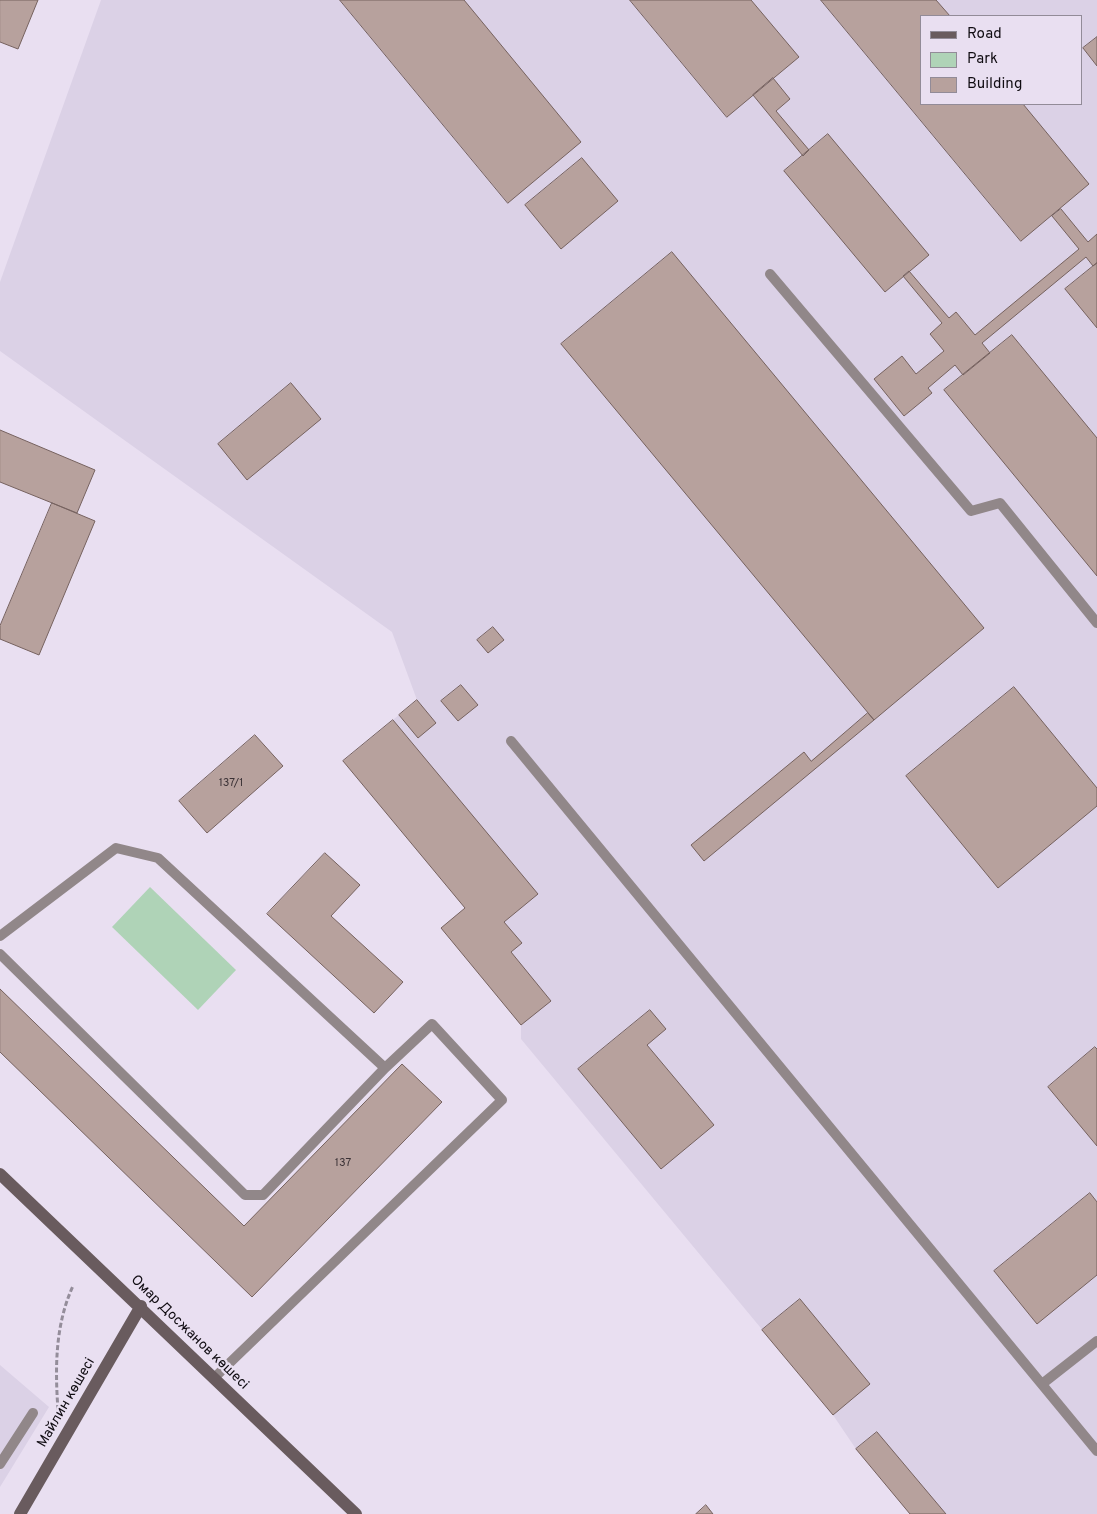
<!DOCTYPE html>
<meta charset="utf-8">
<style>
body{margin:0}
#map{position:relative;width:1097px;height:1514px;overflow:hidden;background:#e9dff1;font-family:Overpass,sans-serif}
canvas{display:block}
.legend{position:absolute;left:920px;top:15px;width:162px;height:90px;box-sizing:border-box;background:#e9dff1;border:1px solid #928b98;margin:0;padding:6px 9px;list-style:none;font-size:15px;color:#100c12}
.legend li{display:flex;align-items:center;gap:10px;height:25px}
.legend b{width:25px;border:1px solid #928b98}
</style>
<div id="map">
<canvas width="1097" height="1514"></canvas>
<ul class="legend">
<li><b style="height:6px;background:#695b5e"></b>Road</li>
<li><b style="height:14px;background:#afd3b7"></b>Park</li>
<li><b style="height:14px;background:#b7a19d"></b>Building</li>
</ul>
</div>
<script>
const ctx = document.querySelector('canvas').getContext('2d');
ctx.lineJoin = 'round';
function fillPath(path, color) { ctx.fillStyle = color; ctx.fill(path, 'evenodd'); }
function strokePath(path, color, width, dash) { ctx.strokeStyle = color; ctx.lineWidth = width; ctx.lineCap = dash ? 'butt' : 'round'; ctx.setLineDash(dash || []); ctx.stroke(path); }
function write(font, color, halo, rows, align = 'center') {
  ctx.font = font + ' Overpass,sans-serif'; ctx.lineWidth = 4.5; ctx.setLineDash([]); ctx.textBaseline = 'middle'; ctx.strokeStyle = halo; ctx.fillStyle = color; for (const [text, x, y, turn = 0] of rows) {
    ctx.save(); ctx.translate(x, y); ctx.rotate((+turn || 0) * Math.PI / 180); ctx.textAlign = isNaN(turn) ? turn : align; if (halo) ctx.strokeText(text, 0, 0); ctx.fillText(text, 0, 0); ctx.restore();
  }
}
const industrial = new Path2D(`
 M101 0H1097V1514H910L856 1449 833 1415 521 1039V1025L441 928 465 908 343 761 417 700 392 632 0 351V282ZM921 16H1081V104H921Z
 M0 1365 49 1407 0 1487Z`);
const green = new Path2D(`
 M150 887 236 970 198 1010 112 927Z`);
const building = new Path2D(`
 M0 0H38L18 49 0 42Z
 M340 0H464L581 142 508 203Z
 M630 0H751L799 57 727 117Z
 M821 0H936L950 16H921V104H1023L1089 184 1021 241Z
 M1097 37V66L1083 48Z
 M773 78 790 99 776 111 809 150 803 156 753 95Z
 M828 134 929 255 885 292 784 171Z
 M582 158 618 201 561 249 525 205Z
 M1061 209 1088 242 1097 234V263L1093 266 1086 257 982 343 990 353 963 375 955 365 928 388 932 393 904 416 874 379 902 356 916 374 944 351 930 334 942 323 903 276 909 271 949 318 956 312 975 335 1079 249 1052 216Z
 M672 252 984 628 874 720 561 344Z
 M1097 263V328L1065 289Z
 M1012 335 1097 438V576L944 390Z
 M291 383 321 419 247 480 218 444Z
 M0 430 95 470 77 513 0 482Z
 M52 503 95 521 39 655 0 639V626Z
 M493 627 504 640 488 653 477 640Z
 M461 685 478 705 458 721 441 701Z
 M1014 687 1097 788V806L998 888 906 776Z
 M417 700 436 723 418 738 399 715Z
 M868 713 874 720 704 861 691 845 804 752 811 761Z
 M393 720 538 894 504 922 522 943 511 952 551 1001 521 1025 441 928 465 908 343 761Z
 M255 735 283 766 207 833 179 801Z
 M325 853 360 885 331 916 403 982 374 1013 267 914Z
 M0 989 244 1226 402 1064 442 1102 252 1297 0 1052Z
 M650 1010 666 1029 647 1045 714 1125 661 1169 578 1069Z
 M1095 1047 1097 1049V1146L1048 1087Z
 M1090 1193 1097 1202V1275L1037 1324 994 1271Z
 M800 1299 870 1384 833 1415 762 1330Z
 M877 1432 946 1514H910L856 1449Z
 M706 1505 713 1514H696Z`);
const path = new Path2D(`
 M58 1410C55 1368 55 1325 73 1286`);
const lane = new Path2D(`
 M770 274 971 511 1000 503 1097 623
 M511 741 1097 1451
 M0 936 116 848 158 858 385 1068
 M0 954 245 1195H263L385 1068 432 1024 502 1100 214 1378
 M1042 1384 1097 1341
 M0 1464 33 1413`);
const secondary = new Path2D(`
 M0 1174 356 1514
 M20 1514 141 1306`);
const numberNames = [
 ["137/1",231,784],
 ["137",343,1164]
];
const streetNames = [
 ["Омар Досжанов көшесі",189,1333,44],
 ["Майлин көшесі",67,1403,-60]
];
fillPath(industrial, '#dbd1e6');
fillPath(green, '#afd3b7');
fillPath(building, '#b7a19d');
strokePath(building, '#76625f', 1);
strokePath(path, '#948d9a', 3, [5, 2.5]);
strokePath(lane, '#918789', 10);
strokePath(secondary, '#695b5e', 12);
write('11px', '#3a3135', null, numberNames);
write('14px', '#100c12', '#e9dff1', streetNames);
</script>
